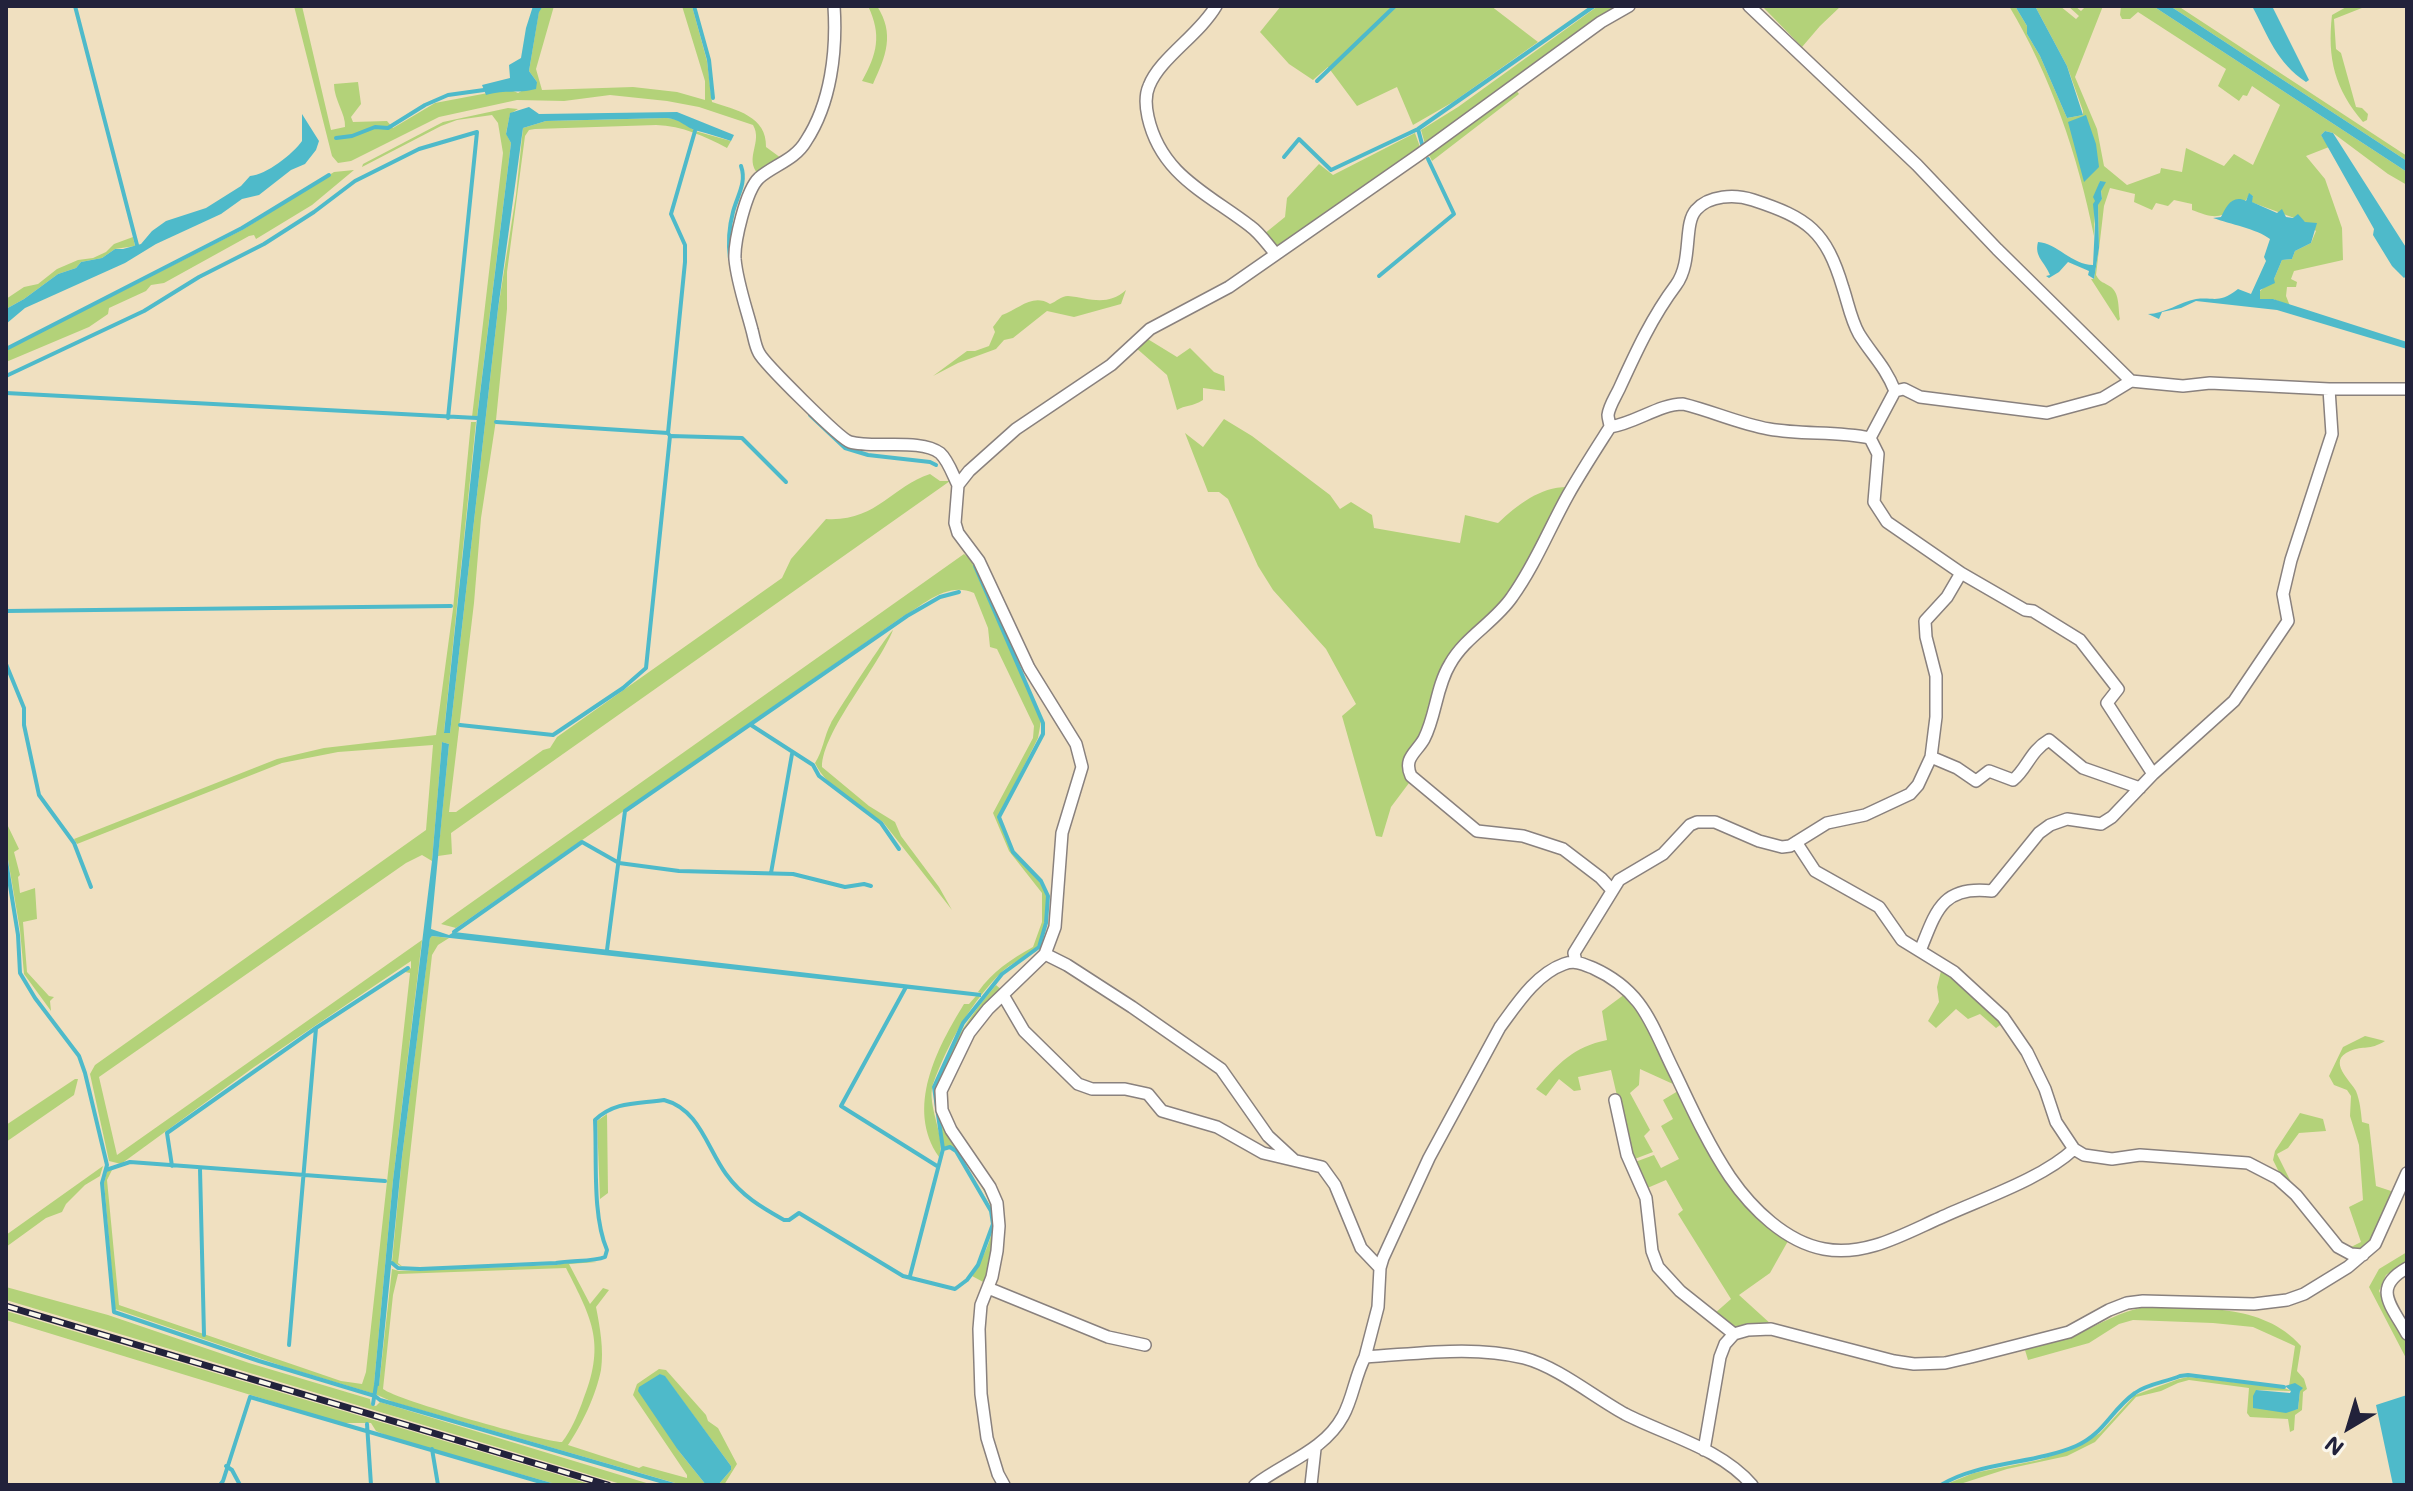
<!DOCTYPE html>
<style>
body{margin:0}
#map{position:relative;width:2413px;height:1491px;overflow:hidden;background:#f0e0c0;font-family:Mali,sans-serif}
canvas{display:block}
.frame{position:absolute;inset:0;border:8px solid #22223b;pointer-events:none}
.north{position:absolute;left:2309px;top:1387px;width:80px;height:80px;-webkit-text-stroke:6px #fbf7ec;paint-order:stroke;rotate:218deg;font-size:22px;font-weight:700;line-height:32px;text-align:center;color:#22223b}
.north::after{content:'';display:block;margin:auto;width:28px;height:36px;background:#22223b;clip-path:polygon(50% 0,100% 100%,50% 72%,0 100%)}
</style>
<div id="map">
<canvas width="2413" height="1491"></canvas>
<div class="frame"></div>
<div class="north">N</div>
</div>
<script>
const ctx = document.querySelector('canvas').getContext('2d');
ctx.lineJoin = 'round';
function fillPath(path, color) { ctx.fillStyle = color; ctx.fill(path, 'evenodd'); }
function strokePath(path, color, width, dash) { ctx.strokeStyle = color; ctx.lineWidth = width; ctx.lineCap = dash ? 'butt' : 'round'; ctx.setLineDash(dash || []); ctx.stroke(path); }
const green = new Path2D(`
 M294 6H302L331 130 345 127C346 114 334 100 334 84L358 82 361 104 351 117 353 122 387 121 393 128 435 103 509 89 518 93 537 82 529 71 539 11 543 6H554L536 69 542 90 633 87 677 92 705 100V81L682 6H692L707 61 712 102C736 110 767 116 766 147L781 158 758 174C744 158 763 142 753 125L699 107 667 101 610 95 564 101 517 100 439 117 351 161 338 163 332 156Z
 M868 6H877C895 34 886 56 873 84L862 81C877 54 882 35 868 6Z
 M1281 6H1491L1538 42 1453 102 1413 125 1397 87 1357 106 1328 67 1313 80 1289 64 1260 32Z
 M1598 6H1620L1425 144 1421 130 1458 107Z
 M1762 6H1841L1820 26 1802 47Z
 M2009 6H2015L2027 26V34L2040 56 2067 118 2083 115V111L2067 66 2035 6H2060L2076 19 2079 16 2068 6H2075L2081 11 2086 6H2103L2075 77 2097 129 2104 166 2127 185 2160 173 2161 168 2182 172 2186 148 2224 166 2234 154 2253 165 2280 105 2252 86 2247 96 2243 95 2239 101 2218 86 2226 69 2138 12 2130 19H2122L2120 15 2121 6H2153L2407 172V185L2388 174 2333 133 2325 131 2321 135 2329 147 2306 156 2325 179 2342 228 2343 260 2294 271 2291 279 2297 282 2296 287H2287L2286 296 2290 306 2273 299H2259L2260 291 2274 279 2282 260 2292 259 2295 251 2311 243 2316 231 2305 222 2251 202 2253 196 2249 194C2246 202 2242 204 2235 208 2218 220 2211 217 2192 210V204L2174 200 2168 206 2156 203 2152 210 2134 202 2135 194 2110 188 2104 206 2096 275C2100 283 2104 282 2111 287 2120 294 2118 309 2120 319L2118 321 2091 279H2094L2099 248 2098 204 2102 199 2100 181 2095 201 2094 236C2078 156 2051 76 2009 6Z
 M2170 6H2178L2407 156V161Z
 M2348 6H2367L2334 19 2336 49 2341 53 2356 107 2362 108 2368 114 2367 120 2363 122C2335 89 2327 59 2332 15Z
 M1515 89 1519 94 1432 161 1428 153Z
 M508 108 518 109 510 114 506 133 511 143 477 417H472L503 153 498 123 492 115 457 120 441 126 362 167 363 164 443 122Z
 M667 118 680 120 695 131 731 141 727 148C704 136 683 126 656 125L535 129 529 130 525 136 507 272V309L496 420 481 518 474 603 449 812H456L543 750 550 748 557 737 782 578 791 559 826 519C876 522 891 487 930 474L940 481H950L451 833 452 854 438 856 449 744 442 742 432 861 422 855 406 863 99 1077 117 1155 422 940 393 1180 374 1384 379 1385 392 1269 399 1271 556 1265 576 1260 597 1262 569 1264 590 1304 603 1288 609 1290 596 1307C600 1327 604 1350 601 1370 596 1395 582 1425 568 1445L639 1468 643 1466 687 1478V1475L633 1395 637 1384 659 1369 666 1370 706 1415 708 1421 718 1428 737 1464 724 1485H718L731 1470V1466L665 1377 660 1374 678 1450 706 1485H682L393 1402 375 1394 288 1368 115 1309 104 1183 107 1171 112 1170 107 1180 119 1305 341 1381 362 1384 366 1372 410 973 405 972 411 968V961L254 1067 121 1164 109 1161 90 1074 95 1065 426 830 433 745 338 752 282 763 77 844 74 839 277 759 324 748 436 735 453 609 471 422H476L444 732 450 733 498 309 516 195 523 128 546 121ZM566 1268C593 1321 606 1344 582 1403 577 1416 571 1431 562 1442 544 1442 397 1400 383 1389L393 1295 398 1274Z
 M1415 133 1420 147 1277 247 1264 234 1285 217 1287 198 1319 164 1333 175Z
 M354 170 312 205 256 239 254 235 249 236 164 283 151 285 146 291 109 308 108 314 89 327 6 362V350L244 229 334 172Z
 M133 237 135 246 115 249 102 258 81 262 76 268 58 274 24 299 6 309V299L24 287 38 284 57 269 78 260 93 258 106 252 114 244Z
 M1126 290 1121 304 1074 317 1047 311 1013 338 1004 340 996 349 958 363 933 376 967 351H975L989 346 995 332 993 327 1002 315C1018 310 1032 293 1050 304 1056 302 1061 296 1068 296 1089 298 1107 307 1126 290Z
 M1146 338 1177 357 1190 348 1214 372 1224 376 1225 391 1203 388V400C1192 407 1185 405 1177 410L1167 375 1135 347Z
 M1224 419 1252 436 1330 495 1340 509 1351 502 1372 515 1374 528 1460 543 1465 515 1498 523C1517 505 1540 487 1567 487L1508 599 1470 635 1431 708 1407 776 1409 783 1391 807 1382 837 1376 836 1342 716 1356 704 1326 649 1273 590 1258 566 1228 499 1219 492H1208L1185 433 1203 447Z
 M964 554 971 560 1041 721 1038 738 998 818C1003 829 1006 842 1013 852 1022 867 1043 878 1046 896 1049 910 1046 932 1039 944 1032 956 1015 960 1004 970 972 1000 948 1043 933 1084 926 1106 947 1139 939 1157 905 1108 937 1048 964 1004H969L976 996H981V993L978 992C993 971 1010 960 1033 947L1042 922V893L1009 851 993 813 1033 738 1034 726 997 649 990 647 988 628 974 593C947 581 925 604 902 617L456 928 441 924Z
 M893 630C878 668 822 732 822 767L869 806 895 822 901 836 939 887 952 910 883 822C860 808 827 788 815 763 823 751 824 736 831 723 837 712 888 633 893 630Z
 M6 822 19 849 14 852 20 875 18 877 20 893 35 888 37 919 23 922 27 972 49 996 54 997 50 1001 51 1011 24 974 20 930 6 848Z
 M432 936 449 938 438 945 432 955 399 1255 398 1263 403 1267 392 1262 402 1157 430 937Z
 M1942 967 2003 1023 1996 1028 1980 1014 1968 1019 1956 1009 1936 1028 1928 1021 1939 1002 1937 987Z
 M996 985 1003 991 990 1002 939 1097 987 1187 997 1218 987 1284 972 1276C1009 1217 992 1203 958 1149L950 1146 944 1147C940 1129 934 1110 935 1091 937 1061 976 1008 996 985Z
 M1625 994C1647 1022 1659 1052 1673 1084L1640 1069 1639 1085 1630 1093 1650 1130 1644 1136 1653 1152 1632 1160 1611 1070 1578 1077 1581 1090 1574 1091 1559 1079 1546 1096 1536 1089C1559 1063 1573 1047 1607 1040L1602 1011Z
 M2365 1036 2385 1041C2369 1051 2364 1045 2350 1051 2326 1061 2351 1081 2356 1091 2360 1101 2361 1112 2362 1122L2369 1124 2376 1186 2394 1192 2369 1245 2360 1250 2347 1249 2361 1242 2349 1207 2363 1200 2359 1145 2350 1116 2351 1096 2347 1090 2334 1085 2329 1076 2343 1047Z
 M75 1079H78L74 1095 6 1142V1125Z
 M1678 1091C1708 1147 1731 1208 1788 1241L1770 1273 1739 1295 1772 1325 1735 1330 1714 1314 1731 1299 1678 1214 1683 1210 1666 1180 1645 1189 1635 1162 1654 1155 1661 1168 1679 1159 1661 1126 1673 1119 1663 1100Z
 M2300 1113 2323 1119 2326 1131 2299 1133 2288 1148 2277 1154 2292 1184 2279 1172 2273 1160 2275 1151Z
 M607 1114 608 1193 600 1199 597 1121Z
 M103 1166 100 1176 85 1185 66 1204 62 1212 46 1218 6 1247V1235Z
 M2407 1252V1261L2386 1275 2379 1291 2407 1344V1360L2369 1287 2379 1269Z
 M6 1287 108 1315 249 1363 370 1399 371 1405 376 1406 380 1402 653 1485H624L6 1300Z
 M2144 1307C2196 1309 2263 1302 2301 1346L2297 1371 2304 1379 2307 1389 2303 1392 2302 1410 2295 1415 2294 1430 2290 1432 2288 1419 2250 1417 2247 1413 2249 1388 2189 1380 2178 1383 2161 1391 2136 1397 2095 1442 2067 1456 2007 1469 1957 1485H1944L1974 1473 2039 1460 2077 1447 2100 1433 2135 1395 2179 1379 2188 1377 2284 1388 2292 1391 2256 1390 2292 1410 2298 1409 2300 1391 2289 1386 2295 1346 2253 1327 2213 1323 2133 1320 2119 1324 2089 1343 2028 1360 2025 1350C2043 1343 2064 1341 2080 1333 2101 1323 2120 1312 2144 1307Z
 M6 1311 593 1485H559L392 1438 376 1431 371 1423H342L6 1320Z`);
const water = new Path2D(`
 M533 6H543L539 12 529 71 537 82 536 89C516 94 507 89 486 95L482 85 510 78 509 65 521 58 526 28Z
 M2015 6H2035L2067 66 2083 115 2067 118 2040 56 2027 34V26Z
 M2153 6H2170L2407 161V172Z
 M2252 6H2272L2309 80 2306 82C2277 63 2268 36 2252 6Z
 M529 107 539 114 677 112 734 135 731 141C720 137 709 134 698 131 685 128 683 120 667 118L546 121 523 128 498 309 450 733H444L477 418 511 143 506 134 510 113Z
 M302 114 319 141 316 150 305 164 291 170 259 195 242 199 221 214 156 244 125 263 25 308 6 324V309L24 299 58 274 76 268 81 262 102 258 115 249H123L141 244 152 231 166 221 206 208 241 186 250 176C266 175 293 154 302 141Z
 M2086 115 2096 144 2099 167 2084 182 2068 122Z
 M2325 131 2333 133 2407 249V275L2404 278 2392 266 2373 235 2374 229 2321 135Z
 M2100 181 2106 182 2101 191 2102 199 2098 205 2099 248 2094 279 2088 275 2089 271 2068 262 2059 272 2049 278 2046 276 2050 275C2045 262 2034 257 2038 242 2057 243 2072 265 2093 265L2095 224 2093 204 2095 201 2093 197Z
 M2249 193 2253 196 2252 202 2277 213 2282 209 2286 217 2293 218 2298 214 2305 222 2317 223 2311 243 2295 251 2292 259 2282 260 2274 279 2275 283 2260 290V299H2273L2407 342V349L2277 310 2196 301 2181 308 2162 312 2159 319 2148 314C2164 314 2180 302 2196 299 2216 297 2218 304 2238 289L2251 294 2266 261 2264 257 2270 239C2257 229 2230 224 2213 218L2221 217C2226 207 2232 194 2246 201Z
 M442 742 449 744 431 929 449 935 454 932 981 993V997L432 936 430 938 402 1157 379 1386 374 1384 393 1180 432 861Z
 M660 1374 665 1376 731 1466V1470L718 1485H706L678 1450 638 1391 639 1387Z
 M2295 1383 2303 1388 2300 1391 2298 1409 2286 1413 2253 1408V1396L2256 1390 2290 1393 2291 1391 2285 1386Z
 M2407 1395V1485H2393L2376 1405Z`);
const stream = new Path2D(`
 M75 6 137 245
 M694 6 709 60 713 98
 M1317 81 1395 6
 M1418 129 1422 144
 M336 138 352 136 375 127 388 128 425 105 448 95 484 90
 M1284 157 1299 139 1331 170 1418 129 1594 6
 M730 259C728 244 729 227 733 212 737 196 747 183 741 166
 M1379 276 1454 214 1428 159
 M6 349 242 228 329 175
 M6 376 144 311 199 277 264 244 314 212 355 181 419 149 477 132 448 418
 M6 393 477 418
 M810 415 845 448 868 455 930 462 936 465
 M668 433 685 262V245L671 214 695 131
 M671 436 742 438 786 482
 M6 611 451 606
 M6 664 24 708V725L39 795 74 843 91 887
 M460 725 553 735 623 688 646 668 670 436 668 433 496 422
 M751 725 813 765 819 776 881 823 899 849
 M6 861 18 935 20 973 35 998 79 1056 85 1073 107 1165 102 1183 114 1312 259 1361 375 1396 380 1400 674 1485
 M771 873 792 754
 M454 932 582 842 619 863 679 871 793 874 845 887 864 884 871 886
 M607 950 625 811 907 616 940 597 959 592
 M906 987 841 1106 937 1166
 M172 1166 167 1133 316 1028 408 968
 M200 1169 204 1335
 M106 1170 130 1162 385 1181
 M392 1263 398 1268 420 1269 556 1263C572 1260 593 1262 605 1257L607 1250C592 1215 597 1159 595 1120 615 1101 638 1104 664 1100 699 1109 707 1148 726 1174 742 1196 761 1207 784 1220H789L799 1213 903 1276 955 1289 967 1280 978 1265 993 1224 991 1211 956 1151 950 1147 943 1149
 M910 1276 943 1149 934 1087 963 1023 1002 974 1039 947 1046 923 1048 896 1041 881 1013 852 999 817 1043 734V723L975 566
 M289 1345 316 1028
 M373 1404 376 1385
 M367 1424 371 1485
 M432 1449 438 1485
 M226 1466 232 1470 240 1485
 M220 1485 223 1481 250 1397 551 1485
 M1941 1485C1978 1462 2034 1464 2076 1446 2104 1434 2111 1410 2135 1393 2147 1384 2166 1382 2180 1376L2188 1375 2284 1387`);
const minor = new Path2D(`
 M834 6C837 51 831 103 806 141 795 160 774 165 759 178 746 190 734 242 735 259 737 282 746 307 752 330 754 337 755 346 759 353 764 363 840 439 850 442 874 449 920 438 940 453 948 460 953 475 958 485
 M1216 6C1199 35 1160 58 1149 86 1145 95 1146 108 1148 117 1161 175 1207 193 1250 226 1260 233 1267 244 1275 253
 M1749 6 1917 165 1997 249 2131 381 2183 386 2210 383 2329 389H2407
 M1610 427C1610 423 1608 419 1608 415 1609 406 1616 396 1620 387 1636 352 1652 317 1676 285 1693 262 1683 224 1696 210 1709 195 1735 194 1753 200 1808 218 1826 231 1843 288 1848 303 1851 320 1859 334 1872 355 1885 366 1895 391
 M1870 438 1878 454 1874 502 1887 522 1961 573 2025 610 2033 611 2080 640 2118 689 2107 703 2153 774
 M1931 757 1957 768 1976 781 1989 771 2013 780C2027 769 2030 751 2049 740L2083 768 2140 788
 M1796 842 1815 871 1879 907 1902 940 1954 972 2003 1017 2027 1052 2045 1089 2056 1122 2074 1149 2084 1155 2112 1159 2140 1155 2248 1163 2277 1178 2296 1195 2338 1247 2351 1254 2363 1255
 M1611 889 1601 878 1563 849 1523 836 1477 831 1411 776C1403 758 1416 753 1424 739 1436 716 1436 687 1450 664 1465 637 1495 622 1512 597 1535 565 1549 529 1568 495 1581 472 1596 449 1610 427 1636 423 1659 404 1683 404 1712 411 1740 424 1769 429 1803 435 1836 431 1870 438L1895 391 1904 389 1920 397 2047 413 2103 398 2131 381
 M1920 951C1936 911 1942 885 1992 891L2039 833 2050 825 2067 819 2101 824 2112 817 2153 774 2234 701 2288 621 2283 594 2291 560 2332 434 2329 389
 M1045 954 1067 965 1132 1007 1221 1069 1268 1136 1294 1160
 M1576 962 1574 953 1619 880 1663 854 1690 825 1697 822H1715L1759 841 1782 847 1790 846 1827 823 1865 815 1910 794 1918 785 1931 757 1936 717V676L1926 637 1925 621 1947 597 1961 573
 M1003 995 1024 1031 1078 1084 1092 1089H1125L1148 1094 1162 1111 1217 1127 1263 1153 1322 1167 1335 1185 1361 1248 1380 1268
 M1615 1100 1627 1155 1646 1198 1652 1251 1658 1267 1680 1291 1734 1334
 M2407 1268C2371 1288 2392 1306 2407 1334
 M988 1288 1108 1337 1145 1345
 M1365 1357 1378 1307 1380 1268 1383 1258 1429 1158 1500 1027C1517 1004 1536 974 1564 964 1575 960 1583 964 1593 968 1646 992 1652 1028 1676 1075 1692 1109 1709 1146 1730 1177 1752 1209 1786 1242 1824 1249 1865 1257 1904 1234 1940 1218 1981 1199 2042 1179 2074 1149
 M1704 1450 1720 1357 1725 1344 1734 1334 1748 1330 1771 1329 1894 1361 1914 1364 1945 1363 1971 1357 2069 1332 2109 1310 2127 1303 2143 1301 2254 1304 2287 1300 2304 1294 2348 1267 2375 1244 2407 1173
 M1004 1485 998 1474 987 1438 981 1394 979 1329 981 1305 992 1277 997 1251 999 1226 997 1203 990 1187 951 1130 942 1110 941 1091 969 1033 988 1009 1045 954 1055 927 1062 833 1082 767 1076 744 1029 668 979 561 958 533 955 523 958 485 969 471 1016 429 1111 365 1150 329 1229 287 1420 154 1601 22 1629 6
 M1255 1485C1285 1462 1324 1451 1343 1416 1353 1398 1355 1376 1365 1357 1417 1354 1473 1345 1524 1358 1558 1367 1594 1397 1625 1414 1668 1436 1720 1448 1752 1485
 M1311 1485 1315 1449`);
const rail = new Path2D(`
 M6 1306 608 1485`);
fillPath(green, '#b3d279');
fillPath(water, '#4ebaca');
strokePath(stream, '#4ebaca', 4);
strokePath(minor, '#89817e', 14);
strokePath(minor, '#fff', 11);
strokePath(rail, '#22223b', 7);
strokePath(rail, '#fbf7ec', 4, [12]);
</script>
